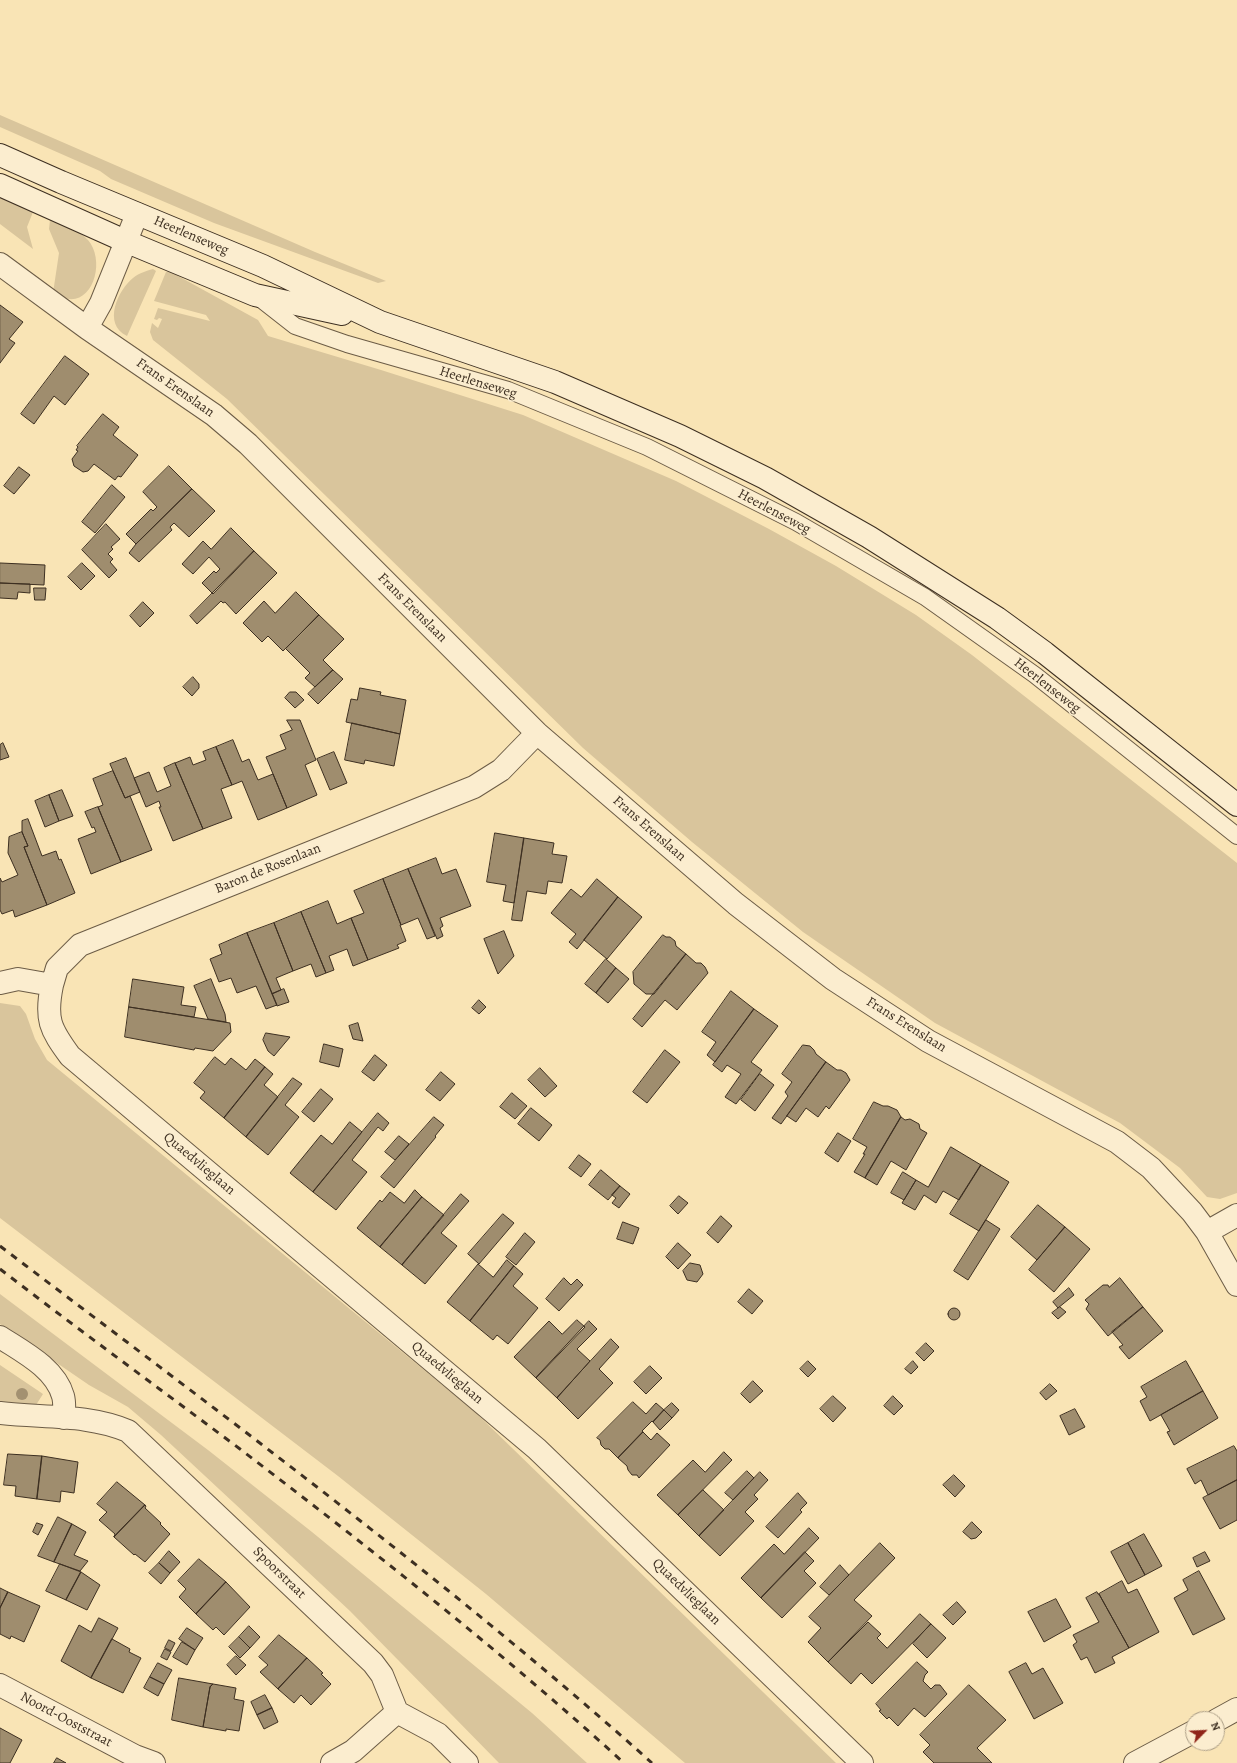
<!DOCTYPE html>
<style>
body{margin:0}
#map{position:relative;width:1237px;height:1763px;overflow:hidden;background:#f9e4b5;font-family:Alegreya,serif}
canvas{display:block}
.north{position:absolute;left:1185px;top:1711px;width:40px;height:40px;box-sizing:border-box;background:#fbedcf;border:1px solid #afa189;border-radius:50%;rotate:66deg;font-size:11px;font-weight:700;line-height:16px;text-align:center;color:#3d2f21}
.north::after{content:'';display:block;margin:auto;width:14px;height:18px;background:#8f2418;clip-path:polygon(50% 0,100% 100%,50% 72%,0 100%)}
</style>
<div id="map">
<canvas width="1237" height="1763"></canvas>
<div class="north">N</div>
</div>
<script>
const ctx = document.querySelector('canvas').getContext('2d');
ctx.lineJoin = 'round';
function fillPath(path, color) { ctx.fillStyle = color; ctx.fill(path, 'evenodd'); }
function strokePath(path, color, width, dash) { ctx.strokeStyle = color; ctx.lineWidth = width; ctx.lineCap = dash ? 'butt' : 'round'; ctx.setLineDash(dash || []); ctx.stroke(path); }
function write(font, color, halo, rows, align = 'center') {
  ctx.font = font + ' Alegreya,serif'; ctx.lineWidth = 3; ctx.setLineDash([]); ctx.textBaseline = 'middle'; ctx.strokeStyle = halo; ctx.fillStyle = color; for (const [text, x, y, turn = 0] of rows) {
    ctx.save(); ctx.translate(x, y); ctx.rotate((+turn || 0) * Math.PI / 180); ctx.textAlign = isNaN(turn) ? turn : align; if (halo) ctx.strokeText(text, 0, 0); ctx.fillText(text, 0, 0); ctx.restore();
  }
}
const green = new Path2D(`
 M0 115 315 252 386 281 378 283 214 223 111 179 100 171 0 127Z
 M0 196 33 212 27 227 33 249 0 224Z
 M50 220C62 225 79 230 88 240 106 261 93 307 64 298 60 297 57 295 53 293L59 253 49 229Z
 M153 269 156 271 127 336C102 324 118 290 133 278 139 273 146 271 153 269Z
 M169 271 258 320 268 336 381 370 523 415 676 481 769 529 836 566 916 615 972 655 1237 863V1193L1220 1199 1207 1197 1180 1168 1120 1123 935 1023 803 932 692 842 583 748 227 399 153 340 150 332 152 323 158 328 162 319 159 318 157 320 154 319 158 308 210 321 206 315 154 301 166 272Z
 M0 1003 20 1006 26 1014 35 1039 47 1060 474 1411 836 1763H685L486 1594 338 1476 0 1218Z
 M0 1294 208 1450 312 1532 532 1713 587 1763H499L350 1611 161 1435 128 1407 89 1385 0 1324Z
 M0 1365 43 1394 36 1405 0 1401Z`);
const building = new Path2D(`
 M0 305 23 322 9 339 15 343 0 363Z
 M65 356 89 374 65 405 54 396 34 424 21 414Z
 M103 414 119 427 113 435 138 455 121 477 118 476 115 480 94 464 88 471 83 472 74 466 72 459 78 451 76 450 78 447 77 446Z
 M169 466 192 489 136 544 126 534 151 509 153 511 157 507 143 492Z
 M19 467 30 475 14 494 4 486Z
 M112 485 125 497 95 533 82 522Z
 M192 489 215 511 189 537 174 523 170 527 172 530 139 562 129 553 136 544Z
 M106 524 120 539 111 547 113 549 108 554 113 559 110 562 117 570 109 578 82 550Z
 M231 528 254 551 213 594 202 583 214 571 216 573 220 569 209 557 193 574 182 564 203 541 211 549Z
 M254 551 277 573 236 614 225 602 223 603 221 601 197 624 190 616Z
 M0 563 45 565 44 585 0 583Z
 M82 563 95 576 81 590 68 577Z
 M0 583 30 584V593L18 592 17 599 0 598Z
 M34 588H46L45 600H35Z
 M296 592 319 615 283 651 268 636 262 642 243 623 264 601 275 613Z
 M143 602 154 613 140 627 130 616Z
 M319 615 344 639 323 660 333 670 315 687 305 678 310 673 286 649Z
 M333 670 343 679 318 704 308 694Z
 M193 677 199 684V688L192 696 183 687Z
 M360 688 381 692 380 695 406 700 400 734 346 722 351 699 357 700Z
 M290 692H296L304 700 295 708 285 698Z
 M287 720H300L316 760 305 765 317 795 287 808 266 757 286 749 280 735 292 730Z
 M352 723 400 734 394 766 365 760 364 764 345 760Z
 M233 740 242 762 249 759 258 780 273 774 287 808 258 820 242 781 232 785 216 747Z
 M3 743 9 757 0 760V745Z
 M216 747 232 785 221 789 232 818 203 829 175 763 190 757 193 765 206 760 203 752Z
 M334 752 347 783 330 790 317 759Z
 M126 758 140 792 125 798 110 764Z
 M175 763 203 829 173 841 159 807H161L159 801 146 807 134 778 149 772 157 792 171 786 164 768Z
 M113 771 125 798 130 796 152 850 121 862 98 807 103 805 93 779Z
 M62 790 73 816 59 821 49 795Z
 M49 795 59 821 45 827 35 801Z
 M98 807 121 862 91 874 78 839 96 832 94 827 92 828 85 812Z
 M28 819 42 856 56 851 59 860 61 859 75 893 47 905 24 847 28 846 22 832V821Z
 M22 832 28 846 24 847 47 905 15 917 13 910 2 914 0 910V878L2 882 18 875 8 853 9 837Z
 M495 833 524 838 514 903 503 901 506 885 487 882Z
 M524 838 554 843 552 854 567 856 562 883 548 881 546 894 527 891 522 921 512 920Z
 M436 858 442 874 456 869 471 906 440 918 443 926 440 928 443 936 437 939 408 869Z
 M408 869 435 936 427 939 418 918 401 925 383 879Z
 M383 879 401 925H400L406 941 397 945 399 948 368 960 351 918 364 913 354 891Z
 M597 879 618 897 577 949 569 942 576 934 551 913 571 889 581 897Z
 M618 897 642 917 607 959 584 940Z
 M328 901 337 924 351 918 368 960 353 966 347 949 329 956 334 970 326 973 301 912Z
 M301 912 326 973 316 977 311 964 293 971 274 923Z
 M274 923 293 971 276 978 281 990 272 994 247 933Z
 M504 931 514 956 498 974 484 939Z
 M247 933 277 1005 266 1009 256 986 237 993 231 978 219 982 210 959 222 954 219 945Z
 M663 935 666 937H670L675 941 676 946 686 954 654 994H646L634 984 633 972Z
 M686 954 696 963H701L705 967 708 973 677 1010 665 1000 642 1027 633 1019Z
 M606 959 616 968 596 993 585 984Z
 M616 968 629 979 608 1003 596 993Z
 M133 979 184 987 181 1005 196 1007 194 1017 129 1007Z
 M211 979 225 1014 226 1022 208 1019 194 986Z
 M284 989 289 1002 277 1006 272 994Z
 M731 991 754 1009 715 1062 707 1055 716 1042 702 1032Z
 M479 1000 486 1007 479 1014 472 1008Z
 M129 1007 230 1023 231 1032 213 1051 195 1048 194 1050 125 1037Z
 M754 1009 778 1026 751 1062 762 1070 736 1104 725 1097 741 1074 727 1065 722 1072 713 1065Z
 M358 1023 363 1041 353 1039 349 1026Z
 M266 1033 290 1037 274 1056 268 1051 263 1040Z
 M324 1044 343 1049 339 1067 320 1062Z
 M803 1045 810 1046 814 1050 816 1054 826 1062 781 1124 772 1118 788 1096 785 1092 792 1082 782 1074Z
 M665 1050 680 1062 647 1103 633 1092Z
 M375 1055 387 1065 374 1081 362 1072Z
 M215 1057 225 1065 231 1058 246 1070 255 1059 265 1067 224 1118 200 1098 205 1092 194 1083Z
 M826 1062 837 1070H841L846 1073 850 1080 829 1109 826 1106 818 1117 806 1108 796 1122 787 1116Z
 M265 1067 273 1074 264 1085 278 1097 246 1137 224 1118Z
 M540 1068 557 1086 545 1097 528 1080Z
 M441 1072 455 1084 440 1101 426 1090Z
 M760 1074 774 1085 755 1111 741 1100Z
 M293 1078 302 1084 285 1105 299 1117 268 1155 246 1137Z
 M321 1089 333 1099 314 1122 302 1112Z
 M512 1093 527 1106 515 1119 500 1107Z
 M874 1102 883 1106H888L897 1110 901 1117 865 1178 854 1172 865 1154H863L867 1147 853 1139Z
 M531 1108 552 1125 539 1141 518 1124Z
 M378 1113 389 1123 383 1131 378 1127 352 1160 367 1172 336 1210 313 1192Z
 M434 1117 444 1125 435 1136 436 1137 394 1188 381 1177Z
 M901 1117 905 1120 910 1119 919 1124 920 1129 927 1133 906 1170 891 1161 877 1185 865 1178Z
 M350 1122 362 1132 313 1192 290 1173 321 1135 332 1144Z
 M838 1133 851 1141 838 1162 825 1153Z
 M399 1136 409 1144 395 1160 385 1152Z
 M951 1147 981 1165 959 1200 943 1191 936 1203 924 1195 915 1210 902 1203 916 1180 928 1187Z
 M579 1155 591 1164 581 1177 569 1168Z
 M981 1165 1009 1182 979 1231 950 1214Z
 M601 1170 620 1186 608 1200 589 1185Z
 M903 1172 916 1180 904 1200 891 1193Z
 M620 1186 630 1194 619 1208 612 1203 616 1198 612 1195Z
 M415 1190 422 1197 380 1247 357 1228 380 1200 382 1202 390 1192 404 1203Z
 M461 1194 469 1201 441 1233 457 1246 425 1284 402 1265Z
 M679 1196 688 1203 678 1214 670 1206Z
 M422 1197 444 1215 402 1265 380 1247Z
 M1038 1205 1065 1227 1037 1260 1011 1237Z
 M503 1214 514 1223 479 1264 468 1254Z
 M721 1216 732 1226 718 1243 707 1233Z
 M986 1220 1000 1229 968 1280 954 1271Z
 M623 1222 639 1228 633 1244 617 1239Z
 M1065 1227 1090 1249 1054 1292 1029 1270Z
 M525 1233 535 1242 516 1265 506 1257Z
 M678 1243 691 1255 678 1269 666 1257Z
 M507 1260 514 1266 470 1321 447 1302 478 1264 493 1277Z
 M690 1263 700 1265 703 1274 697 1282 687 1280 683 1271Z
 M514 1266 523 1274 513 1286 538 1308 508 1344 497 1335 493 1340 470 1321Z
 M564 1278 571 1285 577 1279 583 1285 559 1311 546 1299Z
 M1120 1278 1143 1307 1108 1336 1086 1309 1089 1304 1085 1300 1103 1285H1108L1109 1287Z
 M1069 1288 1074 1295 1058 1308 1053 1302Z
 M749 1289 763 1301 752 1314 738 1302Z
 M1060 1307 1066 1312 1058 1319 1052 1313Z
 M1143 1307 1163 1331 1129 1359 1119 1347 1123 1345 1112 1332Z
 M948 1314a6 6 0 1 1 12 0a6 6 0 1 1-12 0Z
 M577 1320 585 1327 536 1378 514 1357 549 1321 562 1334Z
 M589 1321 597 1329 577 1349 590 1361 557 1398 536 1378Z
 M611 1339 619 1347 599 1369 613 1383 578 1419 557 1398Z
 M926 1343 934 1351 924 1361 916 1353Z
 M808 1361 816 1369 808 1377 800 1369Z
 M913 1361 918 1367 911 1374 905 1369Z
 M1186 1361 1203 1391 1150 1421 1140 1401 1147 1397 1141 1387Z
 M650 1366 662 1378 646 1394 634 1382Z
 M753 1381 763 1391 750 1403 741 1394Z
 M1050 1384 1057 1391 1046 1400 1040 1393Z
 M1203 1391 1218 1418 1174 1445 1167 1432 1170 1431 1161 1415Z
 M833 1396 846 1408 833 1422 820 1409Z
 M893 1396 903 1406 894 1415 884 1406Z
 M633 1402 646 1414 656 1403 664 1410 653 1422 652 1421 642 1431 643 1432 618 1458 609 1449H605L601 1445 600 1440 597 1438Z
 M672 1403 679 1410 672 1418 664 1410Z
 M1075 1409 1085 1427 1069 1435 1060 1416Z
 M664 1410 672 1418 660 1430 653 1422Z
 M643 1432 651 1440 657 1433 670 1445 639 1478 637 1475H632L628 1470 627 1466 618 1458Z
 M1234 1446 1237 1451V1480L1208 1495 1201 1480 1195 1484 1187 1469Z
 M724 1452 732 1460 678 1515 657 1495 693 1460 705 1472Z
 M8 1454 42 1456 37 1499 15 1496 16 1486 4 1485Z
 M42 1456 78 1462 74 1493 61 1491 60 1502 37 1499Z
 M747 1471 754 1478 733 1500 725 1493Z
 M760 1472 768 1480 754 1495 758 1499 745 1512 754 1521 720 1556 699 1536Z
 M954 1475 965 1486 955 1497 943 1485Z
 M1237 1480V1520L1220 1529 1203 1498Z
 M117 1482 145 1505 114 1537 115 1534 99 1520 107 1512 97 1504Z
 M703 1490 724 1510 699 1536 678 1515Z
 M798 1493 807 1503 800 1510 802 1512 778 1538 766 1527Z
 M145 1505 146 1506 145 1508 161 1523 160 1524 170 1534 145 1562 135 1554 134 1555 114 1537Z
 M58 1517 72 1524 54 1562 38 1556Z
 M972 1522 982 1532 976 1538 971 1539 963 1532Z
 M37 1523 43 1525 38 1535 33 1532Z
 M72 1524 86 1532 74 1555 88 1561 80 1571 54 1562Z
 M809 1528 819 1538 761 1598 741 1578 774 1544 784 1554Z
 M1144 1534 1162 1566 1145 1575 1128 1543Z
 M880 1543 895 1558 854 1600 872 1616 828 1662 808 1642 821 1628 809 1617Z
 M1128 1543 1145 1575 1128 1584 1111 1552Z
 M169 1551 180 1562 170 1573 159 1563Z
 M805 1552 814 1561 804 1571 816 1583 782 1618 761 1598Z
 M1205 1552 1210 1561 1197 1567 1193 1558Z
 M199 1559 226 1582 196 1614 179 1597 186 1589 178 1581Z
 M159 1563 170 1573 161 1584 149 1573Z
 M60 1564 81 1572 66 1600 46 1591Z
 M840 1565 849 1575 829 1595 820 1587Z
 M1199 1571 1225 1619 1193 1635 1174 1598 1188 1590 1183 1580Z
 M81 1572 100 1585 87 1610 66 1600Z
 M1122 1581 1128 1593 1137 1589 1159 1632 1129 1648 1099 1594Z
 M226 1582 250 1607 224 1635 216 1627 213 1630 196 1614Z
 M0 1588 8 1592 0 1608Z
 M8 1592 40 1606 24 1642 11 1636 10 1639 0 1634V1608Z
 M1097 1592 1098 1594H1099L1129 1648 1112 1657 1115 1663 1095 1673 1087 1657 1081 1660 1073 1645 1077 1642 1073 1635 1099 1622 1086 1598Z
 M1056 1599 1071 1627 1044 1642 1028 1612Z
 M957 1602 966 1612 953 1625 943 1615Z
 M920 1614 931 1624 872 1684 861 1673 851 1684 828 1662 868 1622 881 1634 877 1638 887 1648Z
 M99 1618 118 1628 91 1678 61 1661 79 1625 91 1632Z
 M931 1624 946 1638 927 1658 913 1644Z
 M249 1626 260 1637 250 1648 239 1637Z
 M187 1628 203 1638 195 1650 179 1639Z
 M279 1635 307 1658 278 1689 260 1672 268 1665 259 1657Z
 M239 1637 250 1648 240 1658 229 1647Z
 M112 1639 130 1649 129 1652 141 1658 123 1693 91 1678Z
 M169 1640 175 1643 171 1651 165 1648Z
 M182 1642 195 1650 187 1665 173 1657Z
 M165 1649 171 1652 167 1660 161 1657Z
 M236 1656 246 1665 236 1675 227 1665Z
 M307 1658 323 1673 321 1674 331 1684 311 1705 301 1695 294 1703 278 1689Z
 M917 1662 928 1672 925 1675 923 1681 931 1689 935 1685H940L947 1694 925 1717 914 1708 898 1726 889 1717 887 1719 879 1711 881 1710 876 1704Z
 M158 1663 172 1670 164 1684 150 1677Z
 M1026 1663 1032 1674 1043 1668 1063 1703 1034 1719 1009 1672Z
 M150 1677 164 1684 158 1696 144 1688Z
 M179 1678 213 1684 210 1687 203 1727 172 1720Z
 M213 1684 236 1688 234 1699 244 1701 239 1731 226 1729V1731L203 1727 210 1687Z
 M969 1685 1006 1720 977 1748 992 1763H934L923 1752 930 1745 920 1735Z
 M265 1695 272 1708 257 1715 251 1702Z
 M272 1708 278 1722 264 1729 257 1715Z
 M0 1728 22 1740 10 1763H0Z
 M57 1758 66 1763H54Z`);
const service = new Path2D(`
 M258 297 295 326 347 344 508 390 647 447 796 522 925 597 1035 675 1237 836`);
const minor = new Path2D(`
 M137 214 101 303 87 328 214 415 248 444 537 733 736 904 833 979 928 1041 1117 1142 1151 1168 1192 1212 1207 1232 1237 1285
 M0 264 87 328
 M0 983 18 979 52 985 57 968 80 945 474 787 501 770 537 733
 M52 985C45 1019 50 1029 70 1056L537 1449 862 1763
 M1207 1232 1237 1215
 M0 1337C23 1352 55 1368 63 1396 65 1403 64 1411 64 1418
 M0 1413C43 1418 88 1414 128 1431L373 1663 382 1675 397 1712 438 1734 467 1763
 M0 1685 135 1756 154 1763
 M1217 1720 1237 1709
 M332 1763 353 1751 397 1712
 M1135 1763 1193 1732`);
const secondary = new Path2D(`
 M0 155 61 182 263 266 380 322 555 382 680 436 765 478 869 537 997 618 1045 653 1237 805
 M0 185 125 241 255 295 342 314`);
const rail = new Path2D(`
 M0 1246C221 1414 445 1578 652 1763
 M0 1269C79 1330 160 1389 240 1449 371 1549 502 1652 624 1763`);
const trees = [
 [22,1394]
];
const streetNames = [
 ["Heerlenseweg",191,236,23],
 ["Heerlenseweg",478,383,17],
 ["Frans Erenslaan",175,388,35],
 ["Heerlenseweg",774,512,28],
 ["Frans Erenslaan",412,608,45],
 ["Heerlenseweg",1047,686,38],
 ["Frans Erenslaan",649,829,41],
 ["Baron de Rosenlaan",268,869,-22],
 ["Frans Erenslaan",906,1025,32],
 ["Quaedvlieglaan",199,1164,40],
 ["Quaedvlieglaan",447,1373,40],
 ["Spoorstraat",279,1573,44],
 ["Quaedvlieglaan",686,1592,44],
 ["Noord-Ooststraat",66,1720,28]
];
fillPath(green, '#d9c59c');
fillPath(building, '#9f8d6e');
strokePath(building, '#3d2f21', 1);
strokePath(service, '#6c5c46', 18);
strokePath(minor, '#6c5c46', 24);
strokePath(secondary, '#3d2f21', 24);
strokePath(service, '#fbedcf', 16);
strokePath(minor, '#fbedcf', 22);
strokePath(secondary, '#fbedcf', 22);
strokePath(rail, '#3d2f21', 3, [7, 7]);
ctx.fillStyle = '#a39171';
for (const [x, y] of trees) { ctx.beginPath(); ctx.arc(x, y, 6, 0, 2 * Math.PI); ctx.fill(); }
write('14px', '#3d2f21', '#fbedcf', streetNames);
</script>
